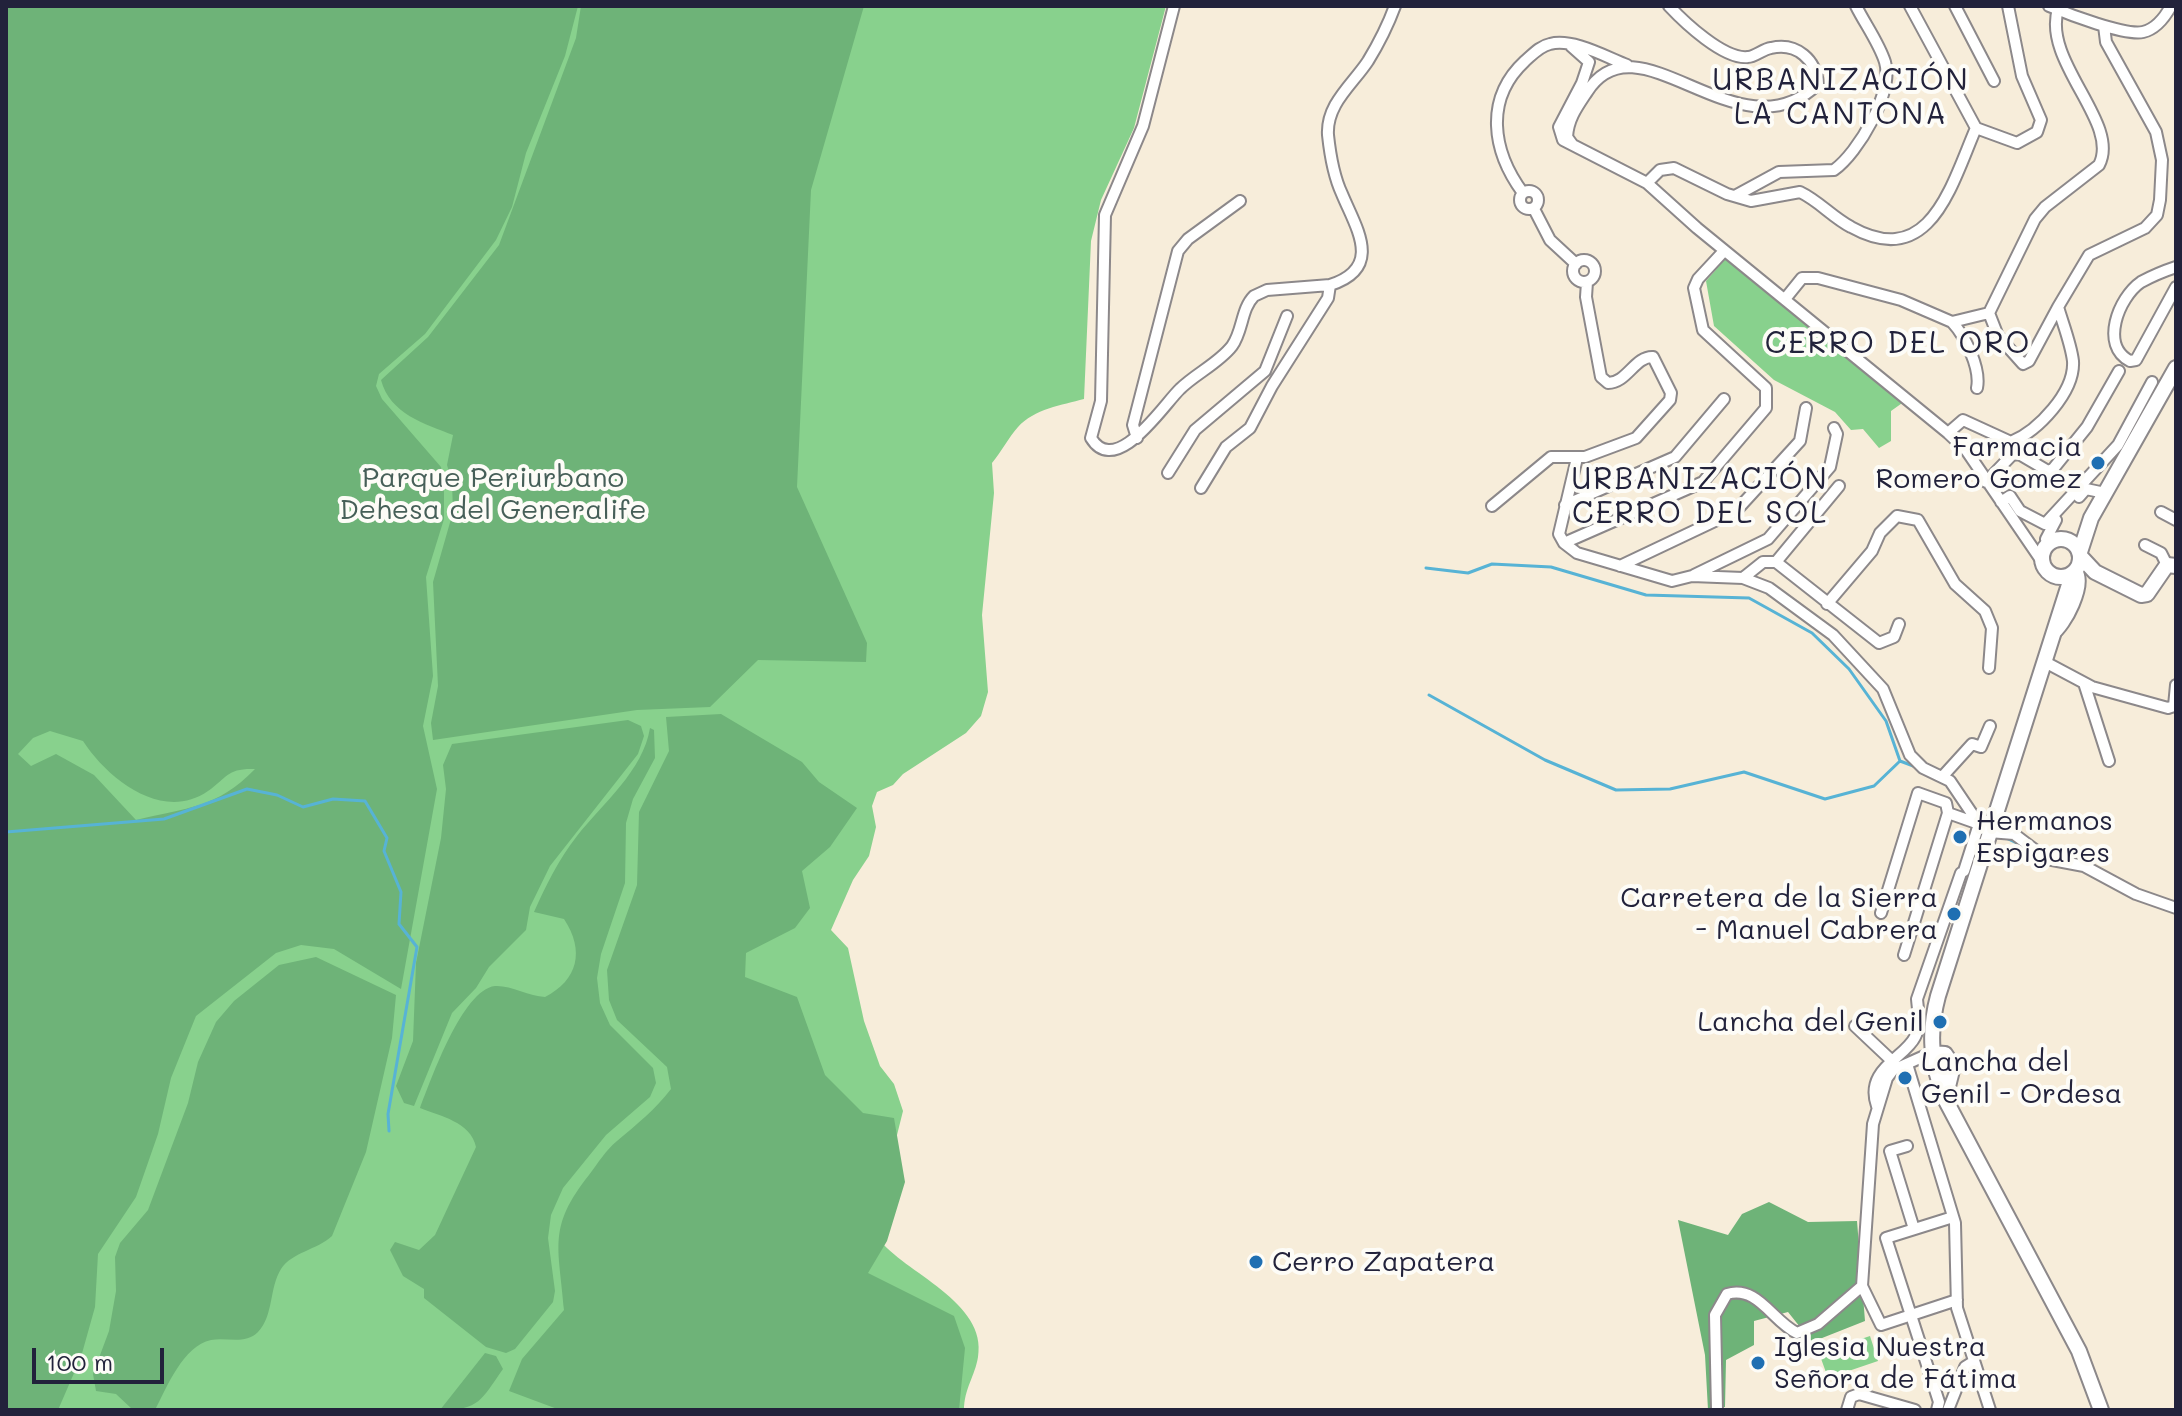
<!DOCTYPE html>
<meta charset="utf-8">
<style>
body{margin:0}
#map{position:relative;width:2182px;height:1416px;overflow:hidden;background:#f7edda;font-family:Mali,sans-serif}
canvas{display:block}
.frame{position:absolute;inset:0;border:8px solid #22223b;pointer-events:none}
.scale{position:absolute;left:32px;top:1348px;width:132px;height:36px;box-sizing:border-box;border:4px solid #22223b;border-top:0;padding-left:10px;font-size:24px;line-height:28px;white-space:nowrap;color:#22223b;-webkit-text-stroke:6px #fdfcf7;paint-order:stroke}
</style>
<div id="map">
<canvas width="2182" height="1416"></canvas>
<div class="frame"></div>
<div class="scale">100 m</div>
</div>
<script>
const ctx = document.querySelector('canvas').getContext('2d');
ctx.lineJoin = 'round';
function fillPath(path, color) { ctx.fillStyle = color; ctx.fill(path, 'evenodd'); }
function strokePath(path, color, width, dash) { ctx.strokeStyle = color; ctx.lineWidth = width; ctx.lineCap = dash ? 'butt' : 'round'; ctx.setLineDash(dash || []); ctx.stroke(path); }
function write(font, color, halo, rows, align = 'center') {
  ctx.font = font + ' Mali,sans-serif'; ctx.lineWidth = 8; ctx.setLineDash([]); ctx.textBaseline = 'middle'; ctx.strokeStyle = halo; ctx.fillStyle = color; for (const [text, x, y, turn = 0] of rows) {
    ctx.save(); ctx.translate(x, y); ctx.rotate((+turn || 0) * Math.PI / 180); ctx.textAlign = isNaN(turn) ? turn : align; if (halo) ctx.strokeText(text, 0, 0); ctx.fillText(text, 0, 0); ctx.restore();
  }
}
const green = new Path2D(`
 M6 6H1166L1134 128 1101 200 1091 241 1084 399C1062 405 1034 409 1018 427 1009 437 1001 452 992 463L994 493 982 615 988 692 981 716 966 733 903 774 893 785 877 792 872 806 876 827 869 856 853 880 831 930 848 948 864 1021 880 1066 894 1084 903 1111 887 1175 879 1239C903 1272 988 1302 978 1357 975 1376 964 1389 964 1410H6Z
 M1727 257 1905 401 1891 411V441L1879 448 1863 429 1851 430 1835 412 1774 380 1714 326 1706 281Z
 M1870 1336 1878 1361 1828 1378 1819 1353Z`);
const forest = new Path2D(`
 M6 6H578L565 56 526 153 512 207 496 240 425 334 379 374 376 386 382 399 441 467 444 491V519L426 577 433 676 423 726 437 789 401 989 334 949 301 945 276 953 196 1016 171 1078 158 1134 136 1197 98 1254 95 1307 81 1357 58 1410H6ZM50 731 83 741C107 778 162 823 208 791 228 777 227 768 255 769 216 809 188 807 136 820L94 775 56 754 31 766 18 754 33 738Z
 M581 6H864L811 190 797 487 867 643 866 662 758 660 710 707 637 710 433 740 431 723 438 686 433 582 453 512 452 482 447 465 453 435C425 424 390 414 381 380L428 337 499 245 576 38Z
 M721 714 802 762 819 782 857 808 830 847 802 871 810 908 795 928 746 953 745 977 797 997 825 1075 863 1113 894 1118 905 1182 887 1241 868 1273 954 1316 965 1348 959 1410H560L509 1391 522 1359 564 1310C559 1246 547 1228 589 1175 598 1163 606 1150 617 1141 637 1124 655 1110 671 1089L667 1067 617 1020 609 1000 607 970 637 885 639 812 669 751 666 717Z
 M628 720 641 726 644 736 638 754 550 866 530 907 526 930 489 967 476 988 452 1013 414 1106 404 1103 396 1086 413 1041 416 963 441 838 446 789 443 765 452 744Z
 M650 728 654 730 655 758 633 799 626 823 625 883 601 954 597 978 600 1003 610 1025 653 1068 656 1083 650 1097 606 1135 563 1188 551 1215 548 1238 555 1291 553 1302 515 1349 506 1353 486 1347 424 1298V1289L403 1276 390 1250 395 1242 419 1250 435 1235 476 1147C471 1122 440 1116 420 1108 431 1080 462 990 495 986 510 985 529 996 545 997 578 980 585 951 564 919L534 912C546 885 559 859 577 836 603 803 643 771 650 728Z
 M316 957 396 995 392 1038 366 1152 332 1236C317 1250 292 1252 281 1269 269 1288 274 1315 258 1332 245 1345 227 1337 211 1340 183 1346 167 1387 155 1410H133L116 1394 96 1391 93 1374 109 1331 116 1291 115 1257 120 1243 148 1210 188 1103 198 1062 216 1022 234 1001 279 965Z
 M1769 1202 1808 1222 1857 1221 1865 1321 1812 1342 1788 1312 1754 1321V1345L1726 1360 1725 1407 1708 1410 1705 1355 1678 1220 1728 1235 1742 1214Z
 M485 1353 496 1356 503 1369C481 1400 480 1410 440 1410Z`);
const stream = new Path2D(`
 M1426 568 1468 573 1492 564 1551 567 1646 595 1749 598 1812 633 1849 669 1886 721 1900 761 1916 767
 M1429 695 1545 760 1616 790 1670 789 1744 772 1825 799 1874 786 1900 761
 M1974 808 1989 822
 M6 832 164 819 247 789 277 795 303 807 333 799 365 801 387 838 384 851 401 892 399 924 417 947 388 1114 389 1131
 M2006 838 2021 845`);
const street = new Path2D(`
 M1174 6 1143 126 1105 215 1101 401 1091 438C1116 479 1164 404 1180 389 1195 374 1219 363 1232 346 1243 331 1241 309 1254 296L1267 290 1330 285C1384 268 1356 228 1342 194 1334 177 1330 154 1328 135 1326 104 1353 84 1368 61 1379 43 1388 25 1395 6
 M1955 6 1994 81
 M2049 6C2068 14 2125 36 2143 32 2156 29 2165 17 2171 6
 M1571 46 1589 62 1582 83 1559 127 1563 140 1647 183 1697 228 1948 433 1966 450 2041 560
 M1976 128 2017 143 2037 132 2041 120 2022 76 2008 6
 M1572 144 1567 137C1568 119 1577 107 1587 92 1638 11 1739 161 1818 84 1816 60 1797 42 1771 48 1763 49 1755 57 1748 57 1724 60 1684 22 1669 6
 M1647 183 1660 170 1674 168 1727 194 1751 201 1800 192C1819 201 1832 217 1851 227 1930 271 1951 186 1976 128L1910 6
 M1520 200a9 9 0 1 1 18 0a9 9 0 1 1-18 0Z
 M1523 193C1492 151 1484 99 1525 61 1533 54 1540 46 1550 44 1573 38 1606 57 1627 65
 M1735 196 1779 172 1834 170C1858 153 1894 92 1885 62 1879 43 1865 24 1856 6
 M1534 209 1550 240 1576 264
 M1573 271a11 11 0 1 1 22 0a11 11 0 1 1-22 0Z
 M2176 267C2164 271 2152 276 2141 282 2118 298 2100 346 2130 361L2136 360 2176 287
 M1785 299 1802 278H1818L1901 300 1952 322 1989 313 2035 219 2045 207 2099 165C2121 123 2042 62 2058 9
 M1989 313 1998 336 2023 364 2029 361 2058 307
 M1952 322C1965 336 1981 368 1977 388
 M1948 433 1963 420 2011 442C2038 431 2075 392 2073 361 2071 344 2063 324 2058 307L2089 255 2145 228 2157 215 2160 200 2162 160 2156 132 2106 42 2104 26
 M1137 438 1133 425 1178 251 1188 239 1240 201
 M1577 458 1559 534 1564 543 1577 553 1672 581 1692 576 1743 578 1769 588 1833 635 1883 689 1910 755 1923 768 1950 781 1979 824
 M1168 473 1195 430 1265 371 1287 316
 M1986 482 2012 455 2019 454 2048 471 2053 469 2087 427 2119 371
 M1201 488 1226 447 1250 428 1272 386 1328 298 1330 285
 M2079 497 2086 489 2105 493
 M2001 502 2010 496 2020 511 2045 524 2118 445 2152 382
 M1565 505 1675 457 1724 399
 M1492 506 1551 457H1585L1636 438 1670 400 1671 393 1653 357C1635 356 1627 383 1608 383L1601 377 1586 297 1587 282
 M2161 512 2176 520
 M1564 543 1703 482 1766 408V388L1703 330 1694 288 1698 279 1724 251
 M2048 544 2046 539 2056 520
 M2145 545 2161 553 2167 565
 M1776 562 1839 486
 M1620 566 1736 511 1800 441 1806 408
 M1694 575 1768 539 1830 467 1837 434 1834 428
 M1743 578 1763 562H1776L1879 643 1894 637 1899 624
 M1827 604 1872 551 1880 533 1897 516 1918 520 1955 584 1985 611 1992 628 1989 668
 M2053 635C2066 626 2087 585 2077 571
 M2045 662 2092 687 2168 708 2174 706 2176 685
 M2084 683 2109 761
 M1942 777 1972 744 1981 747 1990 726
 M1964 871 1979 824
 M1881 913 1918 793 1946 803 1948 813 1979 824 1989 832 2014 834 2047 859 2084 866 2136 894 2176 908
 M1904 955 1948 813
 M1855 1026 1890 1059
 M1907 1064 1955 1223 1957 1308 1990 1410
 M1877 1106C1864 1069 1905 1058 1915 1037 1921 1026 1918 1011 1917 999L1961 873
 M1907 1146 1890 1151 1914 1229
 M1862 1286 1881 1325 1957 1300
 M1717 1410 1715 1315 1727 1294C1758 1285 1772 1321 1797 1333L1818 1324 1862 1286 1873 1124 1887 1078 1893 1070 1931 1053
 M1847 1410 1851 1397 1859 1394 1915 1410
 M1937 1410 1939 1402 1886 1238 1953 1217
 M1948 1410 1965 1367 1973 1362`);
const secondary = new Path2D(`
 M2042 558a19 19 0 1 1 38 0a19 19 0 1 1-38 0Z
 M2080 552 2091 518 2176 368
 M2081 557 2095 572 2141 595 2147 594 2167 565 2176 566
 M2072 575 1938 996C1928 1033 1931 1063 1945 1099L2079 1351 2101 1410
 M1931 1053 1945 1054 1953 1066 1945 1099`);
const markers = [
 [2098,463,8,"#1f6fb2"],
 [1960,837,8,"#1f6fb2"],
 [1954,914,8,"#1f6fb2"],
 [1940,1022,8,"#1f6fb2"],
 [1905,1078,8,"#1f6fb2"],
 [1256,1262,8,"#1f6fb2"],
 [1758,1363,8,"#1f6fb2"]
];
const poiNames = [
 ["Farmacia",2082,447,"right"],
 ["Romero Gomez",2082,479,"right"],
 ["Hermanos",1976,821],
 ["Espigares",1976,853],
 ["Carretera de la Sierra",1938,898,"right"],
 ["- Manuel Cabrera",1938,930,"right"],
 ["Lancha del Genil",1924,1022,"right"],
 ["Lancha del",1921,1062],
 ["Genil - Ordesa",1921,1094],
 ["Cerro Zapatera",1272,1262],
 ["Iglesia Nuestra",1774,1347],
 ["Señora de Fátima",1774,1379]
];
const parkNames = [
 ["Parque Periurbano",493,478],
 ["Dehesa del Generalife",493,510]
];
const neighbourhoodNames = [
 ["URBANIZACIÓN",1841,81],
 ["LA CANTONA",1841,115],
 ["CERRO DEL ORO",1898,344],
 ["URBANIZACIÓN",1700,480],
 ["CERRO DEL SOL",1700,514]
];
fillPath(green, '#88d18d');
fillPath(forest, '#6eb378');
strokePath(stream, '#57b3d5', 3);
strokePath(street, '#8c888a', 14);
strokePath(secondary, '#8c888a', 18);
strokePath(street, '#fff', 10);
strokePath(secondary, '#fff', 14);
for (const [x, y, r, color] of markers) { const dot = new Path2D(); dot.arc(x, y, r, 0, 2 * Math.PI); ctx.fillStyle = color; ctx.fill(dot); strokePath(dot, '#fdfcf7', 3); }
write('28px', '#22223b', '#fdfcf7', poiNames, 'left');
write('28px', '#465f58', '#fdfcf7', parkNames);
ctx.letterSpacing = '2px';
write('30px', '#22223b', '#fdfcf7', neighbourhoodNames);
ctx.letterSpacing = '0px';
</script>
